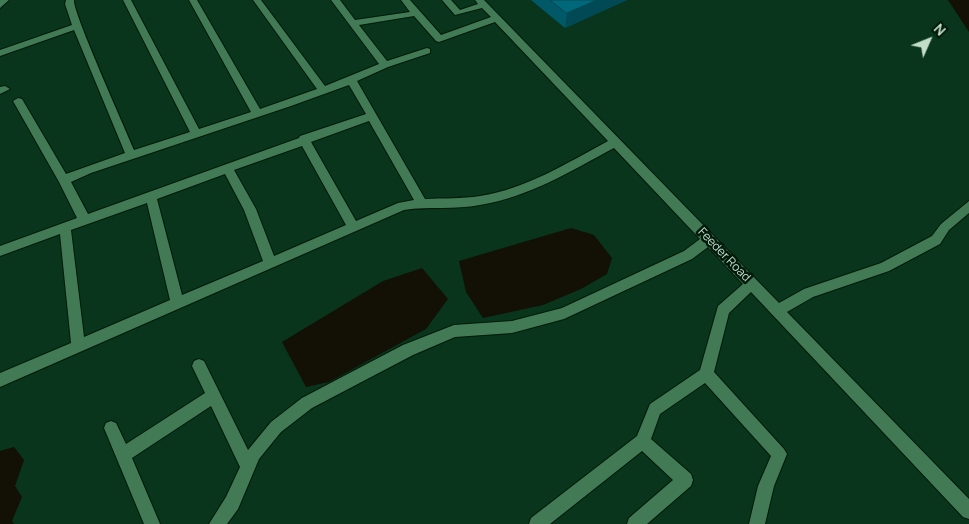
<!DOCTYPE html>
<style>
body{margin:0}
#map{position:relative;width:969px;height:524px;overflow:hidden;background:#08351c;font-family:Manrope,sans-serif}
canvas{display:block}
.north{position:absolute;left:904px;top:15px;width:50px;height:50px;-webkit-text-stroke:4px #031a0b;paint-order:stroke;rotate:46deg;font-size:14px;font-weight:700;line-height:20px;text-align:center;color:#c2dec9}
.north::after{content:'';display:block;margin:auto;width:18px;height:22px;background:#c2dec9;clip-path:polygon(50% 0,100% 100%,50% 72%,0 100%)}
</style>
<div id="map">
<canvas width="969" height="524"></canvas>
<div class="north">N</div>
</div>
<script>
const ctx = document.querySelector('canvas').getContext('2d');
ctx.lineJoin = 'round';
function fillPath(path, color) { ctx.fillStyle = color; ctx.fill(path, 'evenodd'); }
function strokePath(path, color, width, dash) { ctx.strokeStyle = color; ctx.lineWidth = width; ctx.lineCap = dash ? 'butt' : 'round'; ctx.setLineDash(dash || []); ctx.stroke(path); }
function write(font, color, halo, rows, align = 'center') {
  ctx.font = font + ' Manrope,sans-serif'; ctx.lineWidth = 5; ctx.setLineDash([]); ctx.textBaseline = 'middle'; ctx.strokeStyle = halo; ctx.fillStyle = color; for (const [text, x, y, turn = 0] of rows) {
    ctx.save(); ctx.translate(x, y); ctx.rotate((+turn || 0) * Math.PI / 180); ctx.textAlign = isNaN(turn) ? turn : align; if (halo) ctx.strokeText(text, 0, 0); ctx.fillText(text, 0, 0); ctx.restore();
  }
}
const water = new Path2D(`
 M948 0H969V32Z
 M571 228 594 235 612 258 607 274 581 289 543 305 483 318 466 292 459 261Z
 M422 268 448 299 426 329 329 382 306 387 282 342 383 281Z
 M14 447 24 460 15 486 22 497 12 521 14 524H0V451Z`);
const minor = new Path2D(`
 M0 0H9L0 8Z
 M66 0H74C72 11 126 130 134 150L190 132 123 0H131L199 129 251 112 189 0H197L260 109 317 89 253 0H261L325 86 379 64 331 0H340L355 20 410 12 401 0H410L441 35 491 17 482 8 455 15 442 0H451L460 10 478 4 475 0H484L779 303 804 289 881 263 932 236 941 224 969 201V213L949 230 940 244 889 271 813 297 787 312 969 499V519L963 517 751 292 729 313 714 372 784 449 787 454 774 486 765 524H749L758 486 771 456 705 383 660 414 651 439 691 474 693 480 691 486 647 524H627L629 518 673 480 642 451 550 524H529L531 518 637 436 650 404 700 370 718 306 743 284 708 247 692 259 564 319 512 333 455 337 413 355 312 408 281 432 259 459 238 509 227 524H209L226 497 240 467 211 406 132 458 160 524H144L104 428 106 423 111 421 116 423 126 444 205 393 192 366 194 361 199 359 204 361 248 450 271 422 302 398 403 345 454 325 512 321 562 308 684 251 700 239 614 148C571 171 529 197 480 205 455 210 429 206 404 210L0 387V373L71 343 60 234 0 256V246L77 218 59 182 13 101 18 98 22 99 66 174 125 153 74 30 0 56V50L72 25 65 4ZM414 16 436 41 439 42 495 22 608 141C567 163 526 189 480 196 462 199 443 198 425 199L357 81 388 67 430 53V49L427 48 387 61 359 25ZM349 85 366 114 300 136 299 138 88 214 71 182 91 173 291 106ZM369 121 414 200 398 203 356 221 311 142ZM302 146 346 225 274 256 256 209 234 170ZM225 174 244 210 263 261 182 295 157 199ZM147 203 170 300 84 337 71 230Z
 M5 86 10 89 0 94V87Z`);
const wall = new Path2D(`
 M531 0H627L565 28Z`);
const shadedWall = new Path2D(`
 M597 0H627L565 28 567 13Z`);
const building = new Path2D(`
 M550 0H597L567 13Z`);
const streetNames = [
 ["Feeder Road",724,255,46]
];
fillPath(water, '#131005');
strokePath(minor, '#001a09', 2);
fillPath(minor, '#427a55');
fillPath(wall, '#015968');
fillPath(shadedWall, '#014955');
fillPath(building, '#016879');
strokePath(building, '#014955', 1);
write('12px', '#c2dec9', '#031a0b', streetNames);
</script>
